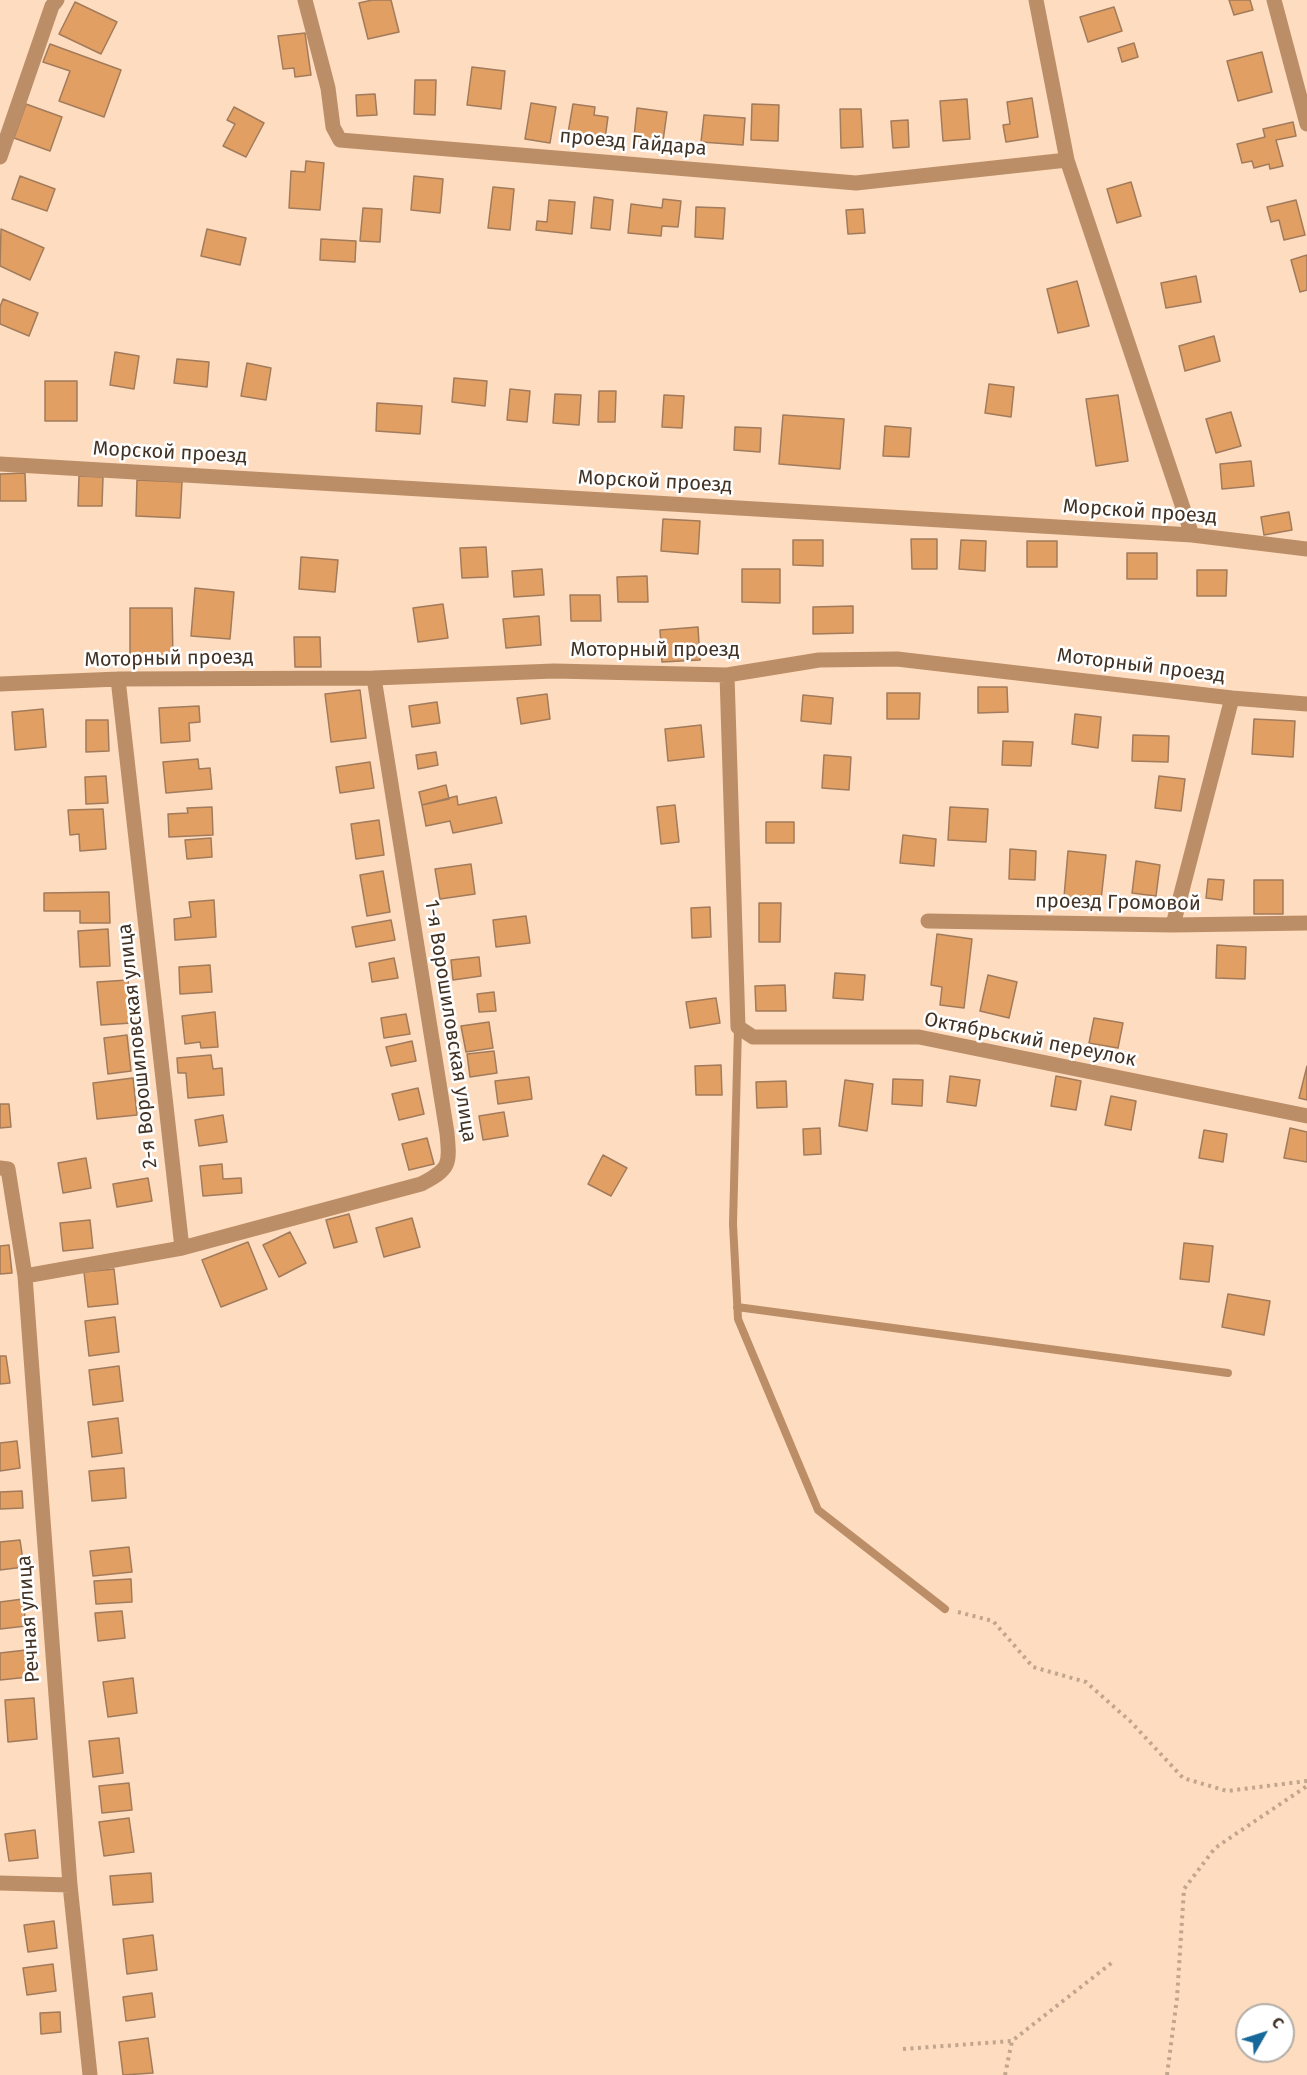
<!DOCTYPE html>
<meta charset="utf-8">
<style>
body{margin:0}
#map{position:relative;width:1307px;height:2075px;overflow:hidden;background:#fedcc0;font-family:"Fira Sans",sans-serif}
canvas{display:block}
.north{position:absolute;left:1235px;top:2003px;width:60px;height:60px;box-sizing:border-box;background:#fff;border:2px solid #b3ada7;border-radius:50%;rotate:51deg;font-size:16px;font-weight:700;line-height:24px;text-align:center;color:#423224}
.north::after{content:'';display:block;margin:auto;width:21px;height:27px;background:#17689a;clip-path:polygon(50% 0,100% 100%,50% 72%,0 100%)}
</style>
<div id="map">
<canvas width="1307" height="2075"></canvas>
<div class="north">С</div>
</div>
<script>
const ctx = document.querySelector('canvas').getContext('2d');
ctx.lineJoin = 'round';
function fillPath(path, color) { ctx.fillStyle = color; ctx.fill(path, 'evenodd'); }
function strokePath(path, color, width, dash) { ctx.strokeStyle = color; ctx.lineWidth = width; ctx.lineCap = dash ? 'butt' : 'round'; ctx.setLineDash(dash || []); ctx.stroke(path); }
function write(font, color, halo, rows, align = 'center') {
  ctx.font = font + ' "Fira Sans",sans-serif'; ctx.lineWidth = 5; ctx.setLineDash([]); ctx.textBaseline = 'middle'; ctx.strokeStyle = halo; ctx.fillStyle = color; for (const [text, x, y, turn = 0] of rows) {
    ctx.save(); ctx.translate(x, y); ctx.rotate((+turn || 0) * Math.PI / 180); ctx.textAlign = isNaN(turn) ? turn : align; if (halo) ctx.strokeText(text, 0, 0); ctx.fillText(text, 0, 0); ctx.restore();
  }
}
const building = new Path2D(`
 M372 0H391L399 32 368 39 359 3Z
 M1229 0H1250L1253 10 1234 15Z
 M75 2 117 22 101 54 59 34Z
 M1114 7 1122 31 1088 42 1080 17Z
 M305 33 311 75 295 77 294 68 283 69 278 36Z
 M1134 43 1138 57 1122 62 1118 48Z
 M50 44 121 70 104 117 59 101 70 71 43 62Z
 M1262 52 1272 92 1238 101 1227 61Z
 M472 67 505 71 501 109 467 105Z
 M415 80H436L435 115 414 114Z
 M375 94 377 115 357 116 356 95Z
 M1032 98 1038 137 1006 142 1003 125 1010 124 1007 102Z
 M967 99 970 139 943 141 940 101Z
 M531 103 556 107 550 143 525 139Z
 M26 104 62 117 50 151 14 138Z
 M573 104 595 107 594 115 608 117 605 139 568 133Z
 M752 104 779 105 778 141 751 140Z
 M234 107 264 123 246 157 223 146 235 124 227 120Z
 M637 108 667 112 663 141 634 137Z
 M840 109H861L863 147 841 148Z
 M704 115 745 118 743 145 701 142Z
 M908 120 909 147 893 148 891 121Z
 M1293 122 1296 136 1276 140 1283 166 1270 169 1269 164 1254 168 1252 161 1242 163 1237 144 1265 137 1263 129Z
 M306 161 324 163 320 210 289 208 291 171 305 172Z
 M20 176 55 189 47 211 12 199Z
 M414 176 443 179 440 213 411 210Z
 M1131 182 1141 216 1117 223 1107 189Z
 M493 187 514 189 510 230 488 228Z
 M594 197 613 200 610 230 591 228Z
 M663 199 681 201 678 227 662 226 661 236 628 233 631 204 662 208Z
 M549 200 575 202 572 234 536 230 537 221 547 222Z
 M1296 200 1305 235 1284 240 1279 220 1271 222 1267 207Z
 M696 207 725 208 723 239 695 237Z
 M363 208 382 209 380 242 360 241Z
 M863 209 865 233 848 234 846 210Z
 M1 229 44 248 30 280 0 266Z
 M207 229 246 238 240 265 201 256Z
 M321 239 356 241 355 262 320 260Z
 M1307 255V290L1300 292 1291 260Z
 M1196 276 1201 302 1166 308 1161 283Z
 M1077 281 1089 326 1058 333 1047 289Z
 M3 299 38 313 29 336 0 324V307Z
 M1214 336 1220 361 1185 371 1179 346Z
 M115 352 139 356 134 389 110 385Z
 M177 359 209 362 207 387 174 383Z
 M247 363 271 368 266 400 241 396Z
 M454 378 487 381 485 406 452 402Z
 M45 381H77V421H45Z
 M989 384 1014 387 1011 417 985 413Z
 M510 389 530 391 527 422 507 420Z
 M599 391H616L615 422H598Z
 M555 394 581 395 579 425 553 423Z
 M664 395 684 396 682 428 662 427Z
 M1118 395 1128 461 1096 466 1086 399Z
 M377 403 422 406 420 434 376 431Z
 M1231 412 1241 446 1216 453 1206 419Z
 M783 415 844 419 840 469 779 464Z
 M885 426 911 428 909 457 883 456Z
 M735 427 761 428 760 452 734 450Z
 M1251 461 1254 486 1222 489 1220 464Z
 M25 473 26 501H0V474Z
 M79 476 103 477 102 506H78Z
 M137 480 182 482 180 518 136 516Z
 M1289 512 1292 530 1264 535 1261 517Z
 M663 519 700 521 698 554 661 551Z
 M911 539H937V569H912Z
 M793 540H823V566L793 565Z
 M961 540 986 541 985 571 959 569Z
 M1027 541H1057V567H1027Z
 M486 547 488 577 462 578 460 548Z
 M1127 553H1157V579H1127Z
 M301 557 338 560 335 592 299 589Z
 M542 569 544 595 514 597 512 571Z
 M742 569H780V603L742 602Z
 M1197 570H1227L1226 596H1197Z
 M647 576 648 602H618L617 577Z
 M195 588 234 592 230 639 191 636Z
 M570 595H600L601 621H571Z
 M443 604 448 638 418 642 413 608Z
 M853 606V633L813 634V607Z
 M130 608H172L173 657H130Z
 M539 616 541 645 506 648 503 619Z
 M698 627 700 660 662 662 660 630Z
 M294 637H320L321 667H295Z
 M978 687H1007L1008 712 978 713Z
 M360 690 366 738 331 742 325 694Z
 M887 693H920L919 719H887Z
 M547 694 550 719 521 724 517 698Z
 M803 695 833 698 831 724 801 721Z
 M437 702 440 723 412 727 409 706Z
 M199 706 200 722 189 723 190 741 161 743 159 708Z
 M43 709 46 747 15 750 12 712Z
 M1075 714 1101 717 1098 748 1072 744Z
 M1254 719 1295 721 1293 757 1252 754Z
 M86 720H108L109 751 86 752Z
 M701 725 704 757 668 761 665 729Z
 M1133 735 1169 736 1168 762 1132 761Z
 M1003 741 1033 742 1031 766 1002 765Z
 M436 752 438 765 418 769 416 755Z
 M824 755 851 757 849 790 822 788Z
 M198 759 199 769 210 768 212 789 166 793 163 762Z
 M370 762 374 788 340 793 336 767Z
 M106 776 108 803 86 804 85 777Z
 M1159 776 1185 779 1181 811 1155 808Z
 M446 785 449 799 422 805 419 792Z
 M457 796 458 805 496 797 502 823 453 833 450 821 426 826 422 805Z
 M675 805 679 842 661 844 657 807Z
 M212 807 213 835 169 837 168 814 188 813 187 808Z
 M950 807 988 809 986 842 948 840Z
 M103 809 106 849 80 851 79 834 70 835 68 810Z
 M379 820 384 855 356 859 351 824Z
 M766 822H794V843H766Z
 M903 835 936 839 934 866 900 863Z
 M211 838 212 857 187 859 185 840Z
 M1010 849 1036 851 1035 880 1009 879Z
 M1068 851 1106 855 1101 900 1064 897Z
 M1136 861 1160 865 1156 896 1132 893Z
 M471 864 475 894 440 899 435 869Z
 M383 871 390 912 367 916 360 875Z
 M1208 879 1224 880 1222 900 1206 898Z
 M1254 880H1283V914H1254Z
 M109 892 110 923H80V911H44V893Z
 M214 900 216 937 175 940 174 919 191 917 189 902Z
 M759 903H781L780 942H759Z
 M710 907 711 937 692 938 691 908Z
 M526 916 530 943 496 947 493 920Z
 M391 920 395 940 356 947 352 927Z
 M108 929 110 966 80 967 78 931Z
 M937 934 972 939 964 1008 940 1005 942 987 931 985Z
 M1217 945 1246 947 1245 979 1216 978Z
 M479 957 481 976 453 980 451 960Z
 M394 958 398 978 372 982 369 963Z
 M210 965 212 992 180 994 179 967Z
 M835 973 865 975 863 1000 833 998Z
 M988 975 1017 982 1009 1018 980 1011Z
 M128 980 132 1023 101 1025 97 982Z
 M785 985 786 1011H756L755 986Z
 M494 992 496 1011 479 1012 477 994Z
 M716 998 720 1023 690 1028 686 1002Z
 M215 1012 218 1047 201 1048 200 1042 185 1044 182 1016Z
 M406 1014 410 1034 384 1038 381 1018Z
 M1094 1018 1123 1023 1118 1048 1089 1043Z
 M489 1022 493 1048 466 1052 461 1026Z
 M127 1035 131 1071 108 1074 104 1038Z
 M412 1041 416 1061 391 1066 386 1047Z
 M494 1051 497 1073 470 1077 467 1054Z
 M211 1055 213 1069 222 1068 224 1095 188 1098 186 1073H178L177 1058Z
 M721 1065 722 1095H696L695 1066Z
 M1307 1066V1100L1299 1098Z
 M950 1076 980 1080 976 1106 947 1102Z
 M1056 1076 1081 1081 1076 1110 1051 1106Z
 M529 1077 532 1099 498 1104 495 1081Z
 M133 1078 137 1115 97 1119 93 1083Z
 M893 1079 923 1080 922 1106 892 1104Z
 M845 1080 873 1084 867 1131 839 1126Z
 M786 1081 787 1107 757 1108 756 1082Z
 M418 1088 424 1114 399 1120 392 1094Z
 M1111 1096 1136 1101 1131 1130 1105 1125Z
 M0 1104H9L11 1127 0 1128Z
 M504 1112 508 1136 483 1140 479 1116Z
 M223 1115 227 1142 199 1146 195 1120Z
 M820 1128 821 1154 804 1155 803 1129Z
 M1290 1128 1307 1132V1162L1284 1158Z
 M1204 1130 1227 1134 1223 1162 1199 1158Z
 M427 1138 434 1164 409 1170 402 1144Z
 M603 1155 627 1168 611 1196 588 1184Z
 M86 1158 91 1188 63 1193 58 1163Z
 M222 1164 223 1179 241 1178 242 1193 203 1196 200 1166Z
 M148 1178 152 1201 117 1207 113 1184Z
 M349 1214 357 1242 334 1248 326 1220Z
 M412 1218 420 1247 384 1257 376 1228Z
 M90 1220 93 1248 63 1251 60 1223Z
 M290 1232 306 1263 279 1277 263 1245Z
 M248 1242 267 1289 221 1307 202 1260Z
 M1184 1243 1213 1246 1209 1282 1180 1279Z
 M9 1245 12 1273 0 1274V1246Z
 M114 1269 118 1304 88 1307 84 1272Z
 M1228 1294 1270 1301 1264 1335 1222 1327Z
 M115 1317 119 1352 89 1356 85 1321Z
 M0 1356H6L10 1383 0 1384Z
 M119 1366 123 1401 93 1405 89 1370Z
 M118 1418 122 1453 92 1457 88 1422Z
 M17 1441 20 1468 0 1471V1443Z
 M124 1468 126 1498 92 1501 89 1471Z
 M22 1491 23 1508 0 1509V1492Z
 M20 1540 24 1567 0 1570V1542Z
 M129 1547 132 1572 93 1576 90 1551Z
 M131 1579 132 1602 96 1604 94 1581Z
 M23 1599 26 1626 0 1629V1602Z
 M122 1611 125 1638 98 1641 95 1613Z
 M26 1650 29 1677 0 1680V1653Z
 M133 1678 137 1713 108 1717 103 1682Z
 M34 1698 37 1739 8 1742 5 1700Z
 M119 1738 123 1773 93 1777 89 1741Z
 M129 1783 132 1810 102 1813 99 1786Z
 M129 1818 134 1852 104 1856 99 1822Z
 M35 1830 38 1858 9 1861 5 1834Z
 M151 1873 153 1902 113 1905 110 1876Z
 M54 1921 57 1948 28 1952 24 1925Z
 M153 1935 157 1970 127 1974 123 1939Z
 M53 1964 56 1991 27 1995 23 1968Z
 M152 1993 155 2017 126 2021 123 1997Z
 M60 2012 61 2032 41 2034 40 2013Z
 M148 2038 153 2073 123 2075 119 2042Z`);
const path = new Path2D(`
 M958 1612 993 1621 1033 1667 1086 1682 1130 1721 1183 1778 1227 1791 1307 1781
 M903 2049 1012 2041 1114 1961
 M1005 2075 1012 2041
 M1167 2075 1177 1998 1184 1889 1215 1848 1307 1786`);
const service = new Path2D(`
 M738 1027 733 1224 738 1319 818 1510 945 1609
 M737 1307 1228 1373`);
const minor = new Path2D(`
 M305 0 328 88 333 127 340 140 856 183 1067 160
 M1036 0 1067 160 1192 535
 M1274 0 1307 124
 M0 157 52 6 57 0
 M0 464 1192 535 1307 549
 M727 675 738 1027 753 1037H919L1307 1116
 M0 684 118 679 374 678 554 671 727 675 819 660 897 659 1232 698 1307 704
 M928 921 1173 925 1307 923
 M1173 925 1232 698
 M0 1168 8 1169 25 1276 70 1885 90 2075
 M182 1248 421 1184C450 1169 450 1165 447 1133L374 678
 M25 1276 182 1248 118 679
 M0 1883 70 1885`);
const streetNames = [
 ["проезд Гайдара",633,143,5],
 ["Морской проезд",170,453,3],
 ["Морской проезд",655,482,3],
 ["Морской проезд",1140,512,4],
 ["Моторный проезд",655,650],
 ["Моторный проезд",169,659,-1],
 ["Моторный проезд",1141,666,7],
 ["проезд Громовой",1118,903,1],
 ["1-я Ворошиловская улица",450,1021,81],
 ["Октябрьский переулок",1030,1040,11],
 ["2-я Ворошиловская улица",138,1046,-96],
 ["Речная улица",29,1619,-94]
];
fillPath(building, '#e29f63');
strokePath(building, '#a17b5b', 1.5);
strokePath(path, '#c1a58d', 4, [3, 4.5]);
strokePath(service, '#bc8e67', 8);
strokePath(minor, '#bc8e67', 15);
write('20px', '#423224', '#fff', streetNames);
</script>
